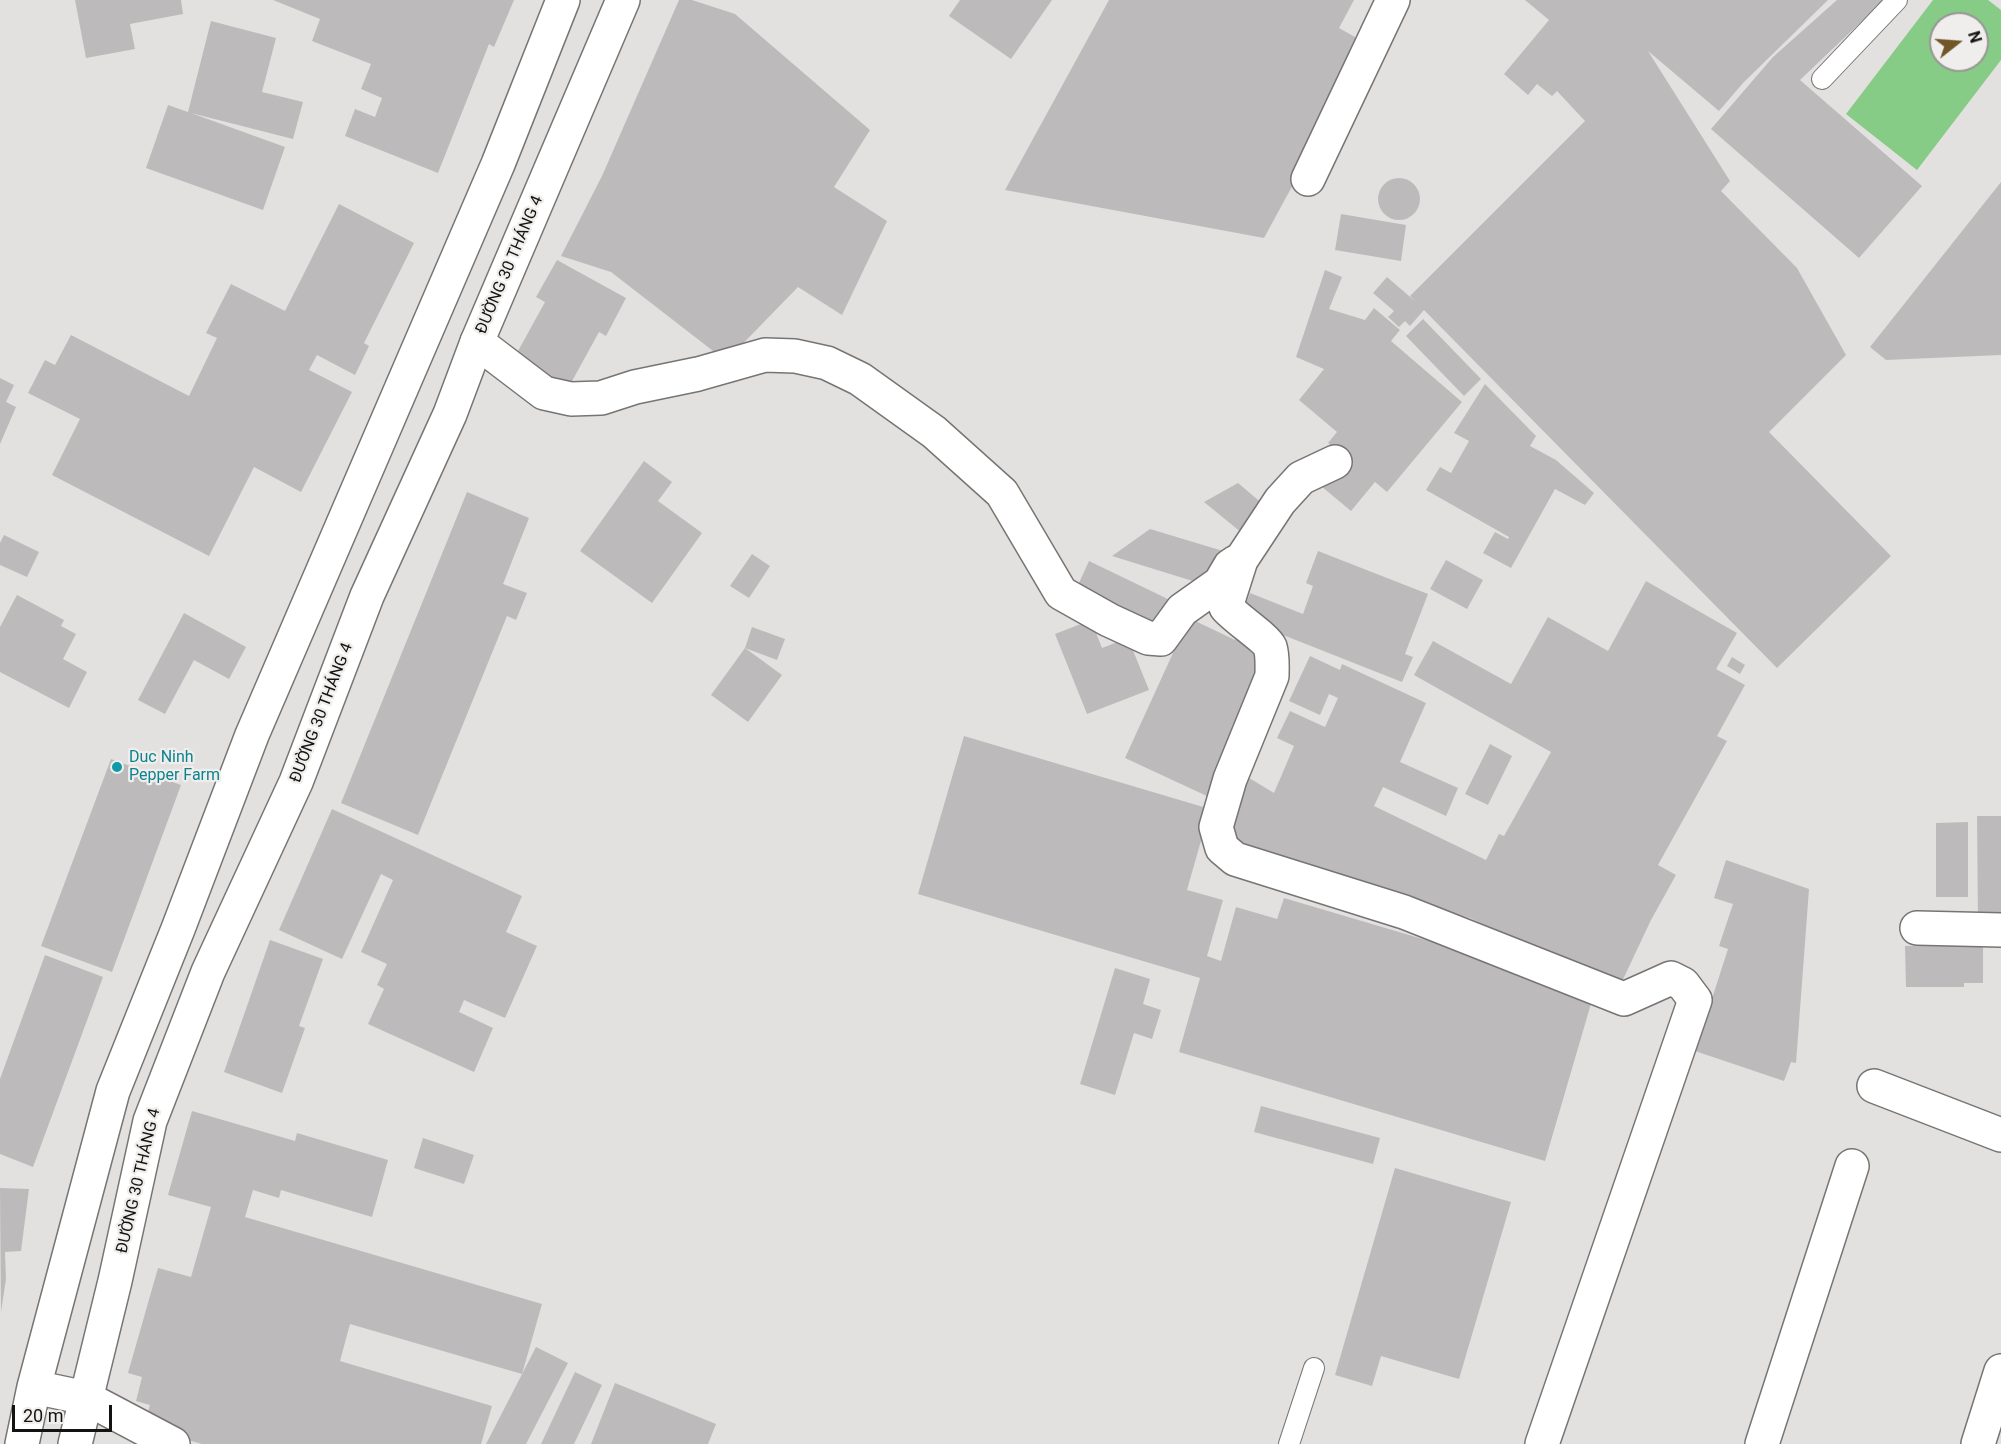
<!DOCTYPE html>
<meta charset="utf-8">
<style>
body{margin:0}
#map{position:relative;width:2001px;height:1444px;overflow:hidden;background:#e3e1df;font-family:Roboto,sans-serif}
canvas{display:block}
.north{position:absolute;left:1929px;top:12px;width:60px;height:60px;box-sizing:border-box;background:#f0eeec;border:2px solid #989695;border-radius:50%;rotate:73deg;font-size:16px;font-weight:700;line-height:24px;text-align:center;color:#131312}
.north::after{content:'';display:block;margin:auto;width:21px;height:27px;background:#715628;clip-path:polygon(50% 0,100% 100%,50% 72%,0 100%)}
.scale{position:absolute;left:12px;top:1405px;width:100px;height:27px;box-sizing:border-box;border:3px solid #131312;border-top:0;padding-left:8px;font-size:18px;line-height:21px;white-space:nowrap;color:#131312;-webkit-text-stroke:4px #f0eeec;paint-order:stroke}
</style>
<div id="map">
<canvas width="2001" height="1444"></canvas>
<div class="north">N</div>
<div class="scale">20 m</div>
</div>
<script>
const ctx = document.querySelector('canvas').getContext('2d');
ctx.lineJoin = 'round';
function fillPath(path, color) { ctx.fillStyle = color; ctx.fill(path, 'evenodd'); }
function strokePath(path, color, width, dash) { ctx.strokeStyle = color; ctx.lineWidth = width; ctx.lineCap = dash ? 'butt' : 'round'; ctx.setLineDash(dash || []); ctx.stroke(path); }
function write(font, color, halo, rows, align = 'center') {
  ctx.font = font + ' Roboto,sans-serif'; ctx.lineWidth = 4.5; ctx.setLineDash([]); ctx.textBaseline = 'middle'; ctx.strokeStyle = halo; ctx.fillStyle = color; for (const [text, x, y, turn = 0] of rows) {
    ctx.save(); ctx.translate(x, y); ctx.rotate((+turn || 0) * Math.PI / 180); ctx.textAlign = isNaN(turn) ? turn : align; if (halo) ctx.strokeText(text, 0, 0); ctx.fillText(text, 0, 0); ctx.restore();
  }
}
const green = new Path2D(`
 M1933 0H1988L2001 10V60L1917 170 1846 114ZM1941 24H1977V60H1941Z`);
const building = new Path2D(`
 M75 0H181L183 14 130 24 135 49 86 58Z
 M273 0H514L494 47 489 44 438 173 345 136 355 109 375 117 382 98 361 89 371 64 312 41 320 19Z
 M679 0H692L735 14 870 130 834 187 887 221 842 315 798 287 726 361 611 272 561 256 602 176Z
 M960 0H1052L1011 59 949 16Z
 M1109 0H1354L1339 28 1369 45 1264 238 1005 190Z
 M1525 0H1828L1743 83 1719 111 1648 51 1730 181 1721 191 1797 268 1846 355 1769 432 1891 556 1777 668 1424 310 1410 326 1405 321 1399 327 1388 317 1394 311 1373 293 1387 277 1416 302 1410 296 1585 121 1557 91 1552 96 1537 84 1528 95 1504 74 1549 20Z
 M1837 0H1884L1800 80 1922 186 1859 258 1711 129 1773 57Z
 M211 21 276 38 262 92 303 102 293 139 191 113 285 147 263 210 146 168 168 105 188 112Z
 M1378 199a21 21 0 1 1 42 0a21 21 0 1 1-42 0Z
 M2001 182V355L1886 360 1870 347Z
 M339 204 414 243 364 343 369 346 355 375 317 355 309 370 352 392 301 492 254 467 209 556 52 475 80 419 28 393 45 360 55 365 71 335 189 396 217 338 206 333 231 284 285 311Z
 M1341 214 1406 225 1401 261 1335 250Z
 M557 260 626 298 606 336 599 332 566 392 512 362 545 302 536 297Z
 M1325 270 1342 277 1329 309 1365 320 1374 308 1400 330 1391 341 1462 402 1387 492 1375 482 1351 511 1321 486 1345 457 1328 443 1337 432 1299 400 1324 369 1296 357Z
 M1423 319 1481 379 1464 396 1406 336Z
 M0 378 14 385 6 402 16 407 0 444Z
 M1485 384 1536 436 1530 446 1556 460 1594 493 1585 505 1555 489 1511 568 1483 553 1495 532 1508 539 1509 537 1426 490 1440 467 1451 473 1469 441 1454 433Z
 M644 461 672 482 658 501 702 533 652 603 580 551Z
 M1238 483 1264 505 1242 533 1204 502Z
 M467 492 529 518 503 584 527 593 516 620 507 616 418 835 341 803Z
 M1150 529 1223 551 1212 587 1112 556Z
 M4 535 39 552 27 577 0 565V543Z
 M1318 551 1428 594 1405 654 1413 657 1402 682 1240 618 1250 593 1303 614 1313 586 1306 583Z
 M752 554 770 566 749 598 730 586Z
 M1446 560 1483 580 1467 609 1430 589Z
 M1089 561 1174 602 1158 636 1073 596Z
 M1646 581 1737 633 1716 669 1745 685 1717 736 1727 741 1658 865 1676 875 1651 920 1618 990 1470 918 1232 852 1224 845 1241 773 1274 793 1294 746 1277 738 1290 711 1325 727 1338 698 1329 694 1320 715 1289 701 1310 656 1340 670 1342 664 1426 703 1400 762 1458 788 1446 816 1383 787 1374 806 1486 860 1499 834 1504 836 1551 752 1414 675 1433 641 1511 684 1548 617 1608 651Z
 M17 595 64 620 61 626 76 634 63 659 87 672 69 708 0 672V627Z
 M184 613 246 647 229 679 194 660 165 714 138 700Z
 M1189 618 1235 640 1240 630 1266 667 1209 797 1125 758Z
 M1091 620 1102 648 1128 638 1149 690 1087 714 1055 634Z
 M752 627 785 639 777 660 745 648 782 675 748 722 711 695 745 648Z
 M1732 657 1745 665 1740 674 1727 666Z
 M964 736 1210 809 1187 890 1223 900 1207 956 1221 961 1236 907 1277 919 1284 898 1595 990 1545 1161 1179 1052 1200 978 918 894Z
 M1490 744 1512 756 1488 805 1465 794Z
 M111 759 181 785 112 972 41 946Z
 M332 809 522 896 506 932 537 946 505 1018 464 1000 459 1012 493 1028 474 1072 368 1024 384 989 377 985 387 964 361 952 393 880 381 874 342 959 279 930Z
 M1977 816H2001V924L1978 925Z
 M1968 822V897H1936V823Z
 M1726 860 1809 889 1796 1063 1791 1062 1784 1081 1695 1051 1728 949 1719 946 1733 904 1714 898Z
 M270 940 323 959 299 1026 305 1028 282 1093 224 1072Z
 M1983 945V983H1964V987H1906L1905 946Z
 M45 955 103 977 33 1167 0 1154V1079Z
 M1115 968 1150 979 1143 1004 1161 1010 1152 1039 1134 1033 1115 1095 1080 1084Z
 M1261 1106 1380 1138 1373 1164 1254 1132Z
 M192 1111 295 1141 297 1133 388 1160 372 1217 281 1190 279 1198 253 1190 245 1217 542 1304 522 1374 350 1324 340 1361 492 1406 481 1444H202L143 1427 150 1405 136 1401 142 1377 128 1373 158 1268 191 1277 211 1207 168 1195Z
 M423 1138 474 1155 464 1184 414 1168Z
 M1395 1168 1511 1202 1459 1379 1381 1356 1372 1386 1335 1375Z
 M0 1188 29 1189 21 1251 5 1252 6 1279 1 1312Z
 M536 1347 568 1363 526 1444H486Z
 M575 1372 602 1385 574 1444H541Z
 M615 1383 716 1424 708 1444H591Z`);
const lane = new Path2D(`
 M1822 79 1897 0
 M1289 1444 1314 1368`);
const street = new Path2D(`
 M1308 179 1393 0
 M477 342 544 393 571 399 601 398 635 387 698 374 765 355 795 356 827 363 860 379 934 432 1002 493 1061 593 1109 620 1148 638 1161 639 1182 610 1220 583 1230 566 1236 562
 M1335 462 1301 478 1280 501 1241 560 1226 607C1235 618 1266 638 1270 647 1273 656 1272 666 1272 676L1230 779 1216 827 1222 848 1235 859 1404 912 1624 999 1671 978 1683 984 1695 1000 1542 1444
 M1917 928 2001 930
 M1874 1086 2001 1135
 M86 1398 173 1444
 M1762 1444 1852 1166
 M1978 1444 2001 1371`);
const primary = new Path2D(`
 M34 1387 86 1398
 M22 1444 34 1387 113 1091 178 929 252 735 498 164 563 0
 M75 1444 115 1281 150 1121 208 972 296 782 367 596 450 414 477 342 623 0`);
const markers = [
 [117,767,6,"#0f9aa8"]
];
const streetNames = [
 ["ĐƯỜNG 30 THÁNG 4",510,265,-67],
 ["ĐƯỜNG 30 THÁNG 4",322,713,-69],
 ["ĐƯỜNG 30 THÁNG 4",139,1181,-77]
];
const cultureNames = [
 ["Duc Ninh",129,758],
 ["Pepper Farm",129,776]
];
fillPath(green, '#86cb86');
fillPath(building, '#bdbabb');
strokePath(lane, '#777573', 22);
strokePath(street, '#777573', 36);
strokePath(primary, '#777573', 36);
strokePath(lane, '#fff', 20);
strokePath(street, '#fff', 33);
strokePath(primary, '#fff', 33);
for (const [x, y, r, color] of markers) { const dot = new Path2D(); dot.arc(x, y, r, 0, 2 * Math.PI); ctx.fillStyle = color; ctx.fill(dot); strokePath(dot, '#f0eeec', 2); }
write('16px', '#131312', '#f0eeec', streetNames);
write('16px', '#0d838f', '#f0eeec', cultureNames, 'left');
</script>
